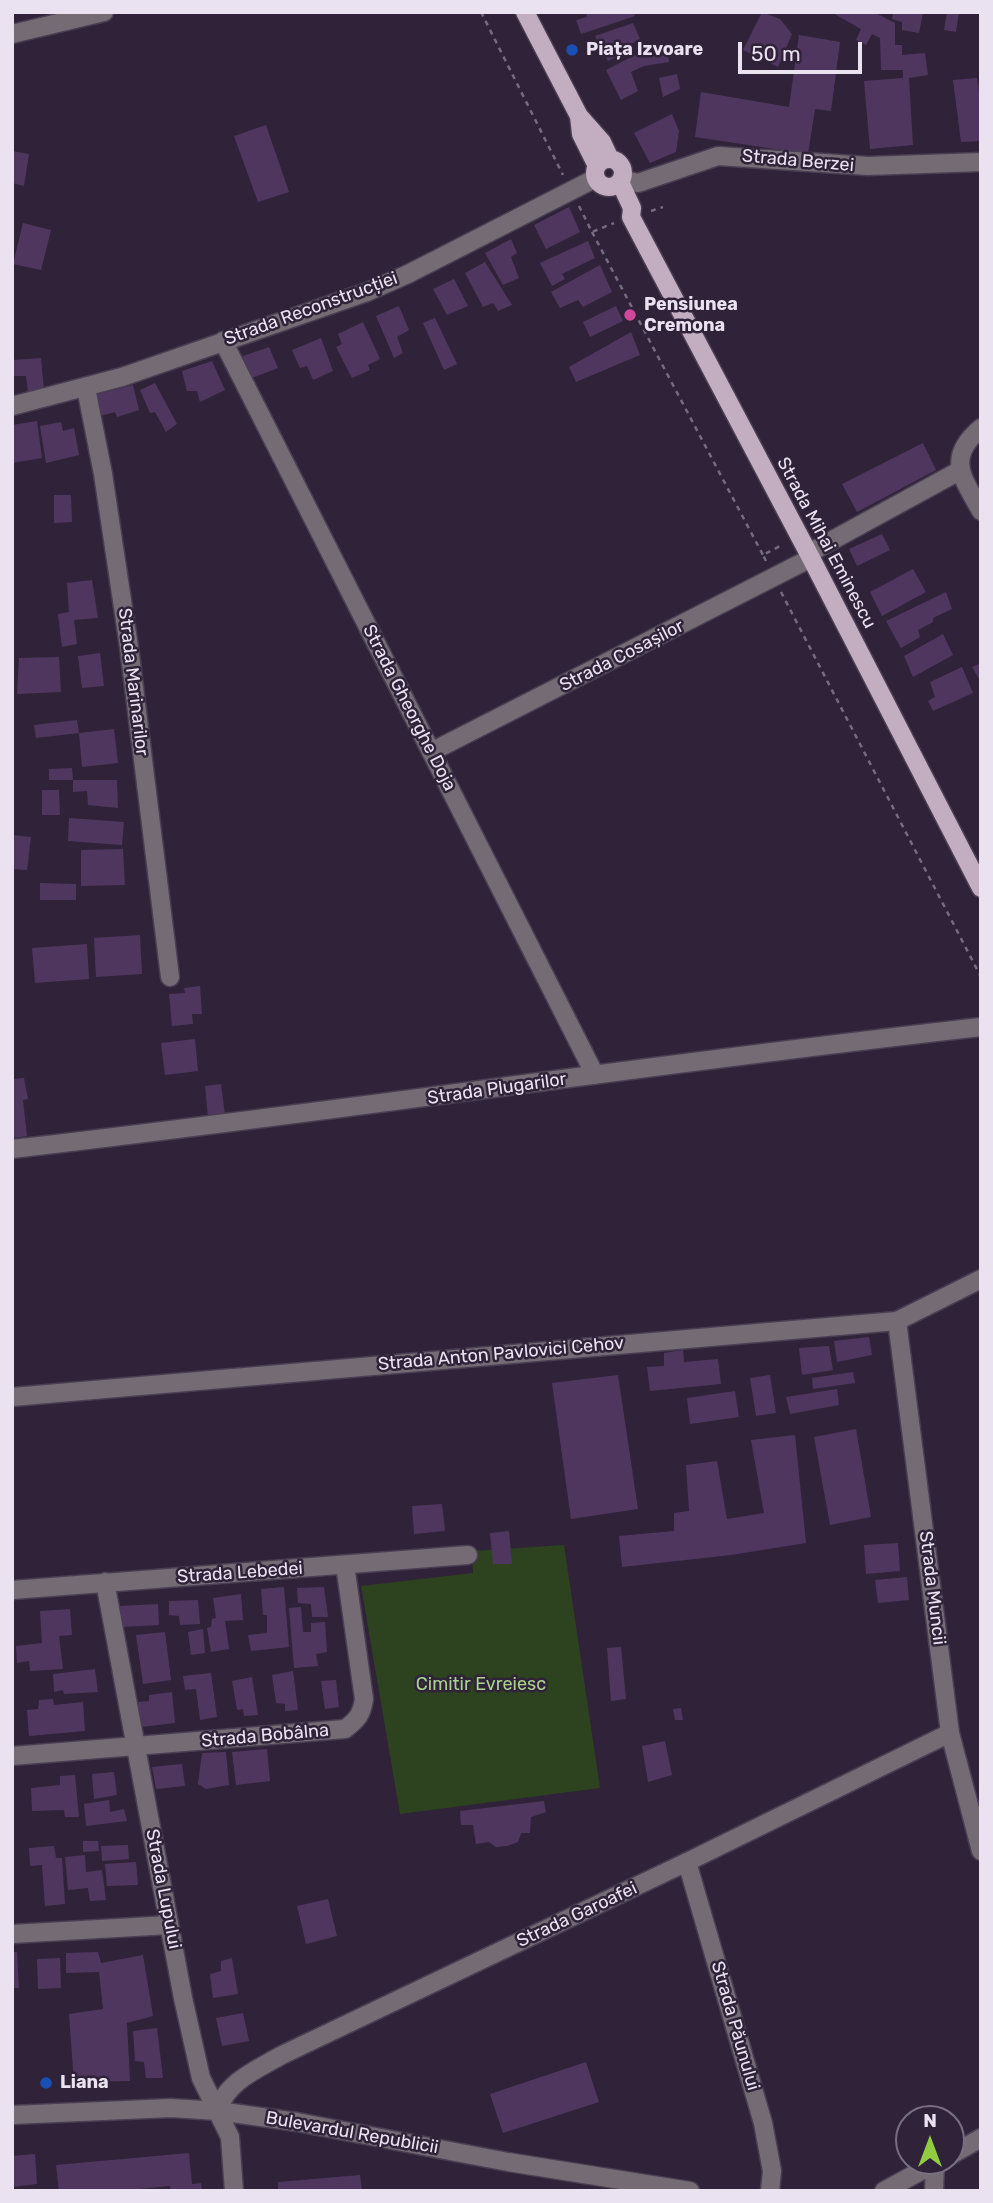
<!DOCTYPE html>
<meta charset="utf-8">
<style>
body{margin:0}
#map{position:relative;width:993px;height:2203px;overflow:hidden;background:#302339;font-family:Rubik,sans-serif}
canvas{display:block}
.frame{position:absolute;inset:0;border:14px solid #eae2f0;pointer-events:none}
.north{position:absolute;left:895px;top:2105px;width:70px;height:70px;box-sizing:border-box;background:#302339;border:2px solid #7a6f82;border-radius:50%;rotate:0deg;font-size:19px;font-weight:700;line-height:28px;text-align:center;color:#eae2f0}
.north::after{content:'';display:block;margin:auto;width:24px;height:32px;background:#90cd41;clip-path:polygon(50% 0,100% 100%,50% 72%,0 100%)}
.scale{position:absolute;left:738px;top:42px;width:124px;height:32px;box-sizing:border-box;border:4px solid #eae2f0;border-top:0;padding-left:9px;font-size:21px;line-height:24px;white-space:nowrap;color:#eae2f0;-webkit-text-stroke:5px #302339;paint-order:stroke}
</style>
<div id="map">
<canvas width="993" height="2203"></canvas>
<div class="frame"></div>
<div class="north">N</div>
<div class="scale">50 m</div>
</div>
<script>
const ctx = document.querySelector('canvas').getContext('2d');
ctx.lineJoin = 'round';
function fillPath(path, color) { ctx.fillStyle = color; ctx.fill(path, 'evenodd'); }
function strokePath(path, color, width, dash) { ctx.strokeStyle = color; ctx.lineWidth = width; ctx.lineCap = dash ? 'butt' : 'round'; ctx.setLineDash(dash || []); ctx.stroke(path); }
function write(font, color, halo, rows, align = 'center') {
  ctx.font = font + ' Rubik,sans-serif'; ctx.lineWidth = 5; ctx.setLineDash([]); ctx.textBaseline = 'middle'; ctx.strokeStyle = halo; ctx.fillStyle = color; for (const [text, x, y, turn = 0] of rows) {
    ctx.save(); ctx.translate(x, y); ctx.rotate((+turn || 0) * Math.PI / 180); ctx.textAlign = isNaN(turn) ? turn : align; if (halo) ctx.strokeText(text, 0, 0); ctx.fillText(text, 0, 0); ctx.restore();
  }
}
const green = new Path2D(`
 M564 1545 600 1788 400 1814 361 1586 473 1573 472 1551Z`);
const building = new Path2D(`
 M586 12H633L635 16 581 34 576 20 587 17Z
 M762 12 780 19 792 34 778 67 743 50Z
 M831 12H874L895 23V45H902V55L925 53 928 75 909 78 913 145 870 149 864 81 903 78V70H881L880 38 872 34 866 45 856 40 861 29Z
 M893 12H923L919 33 902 30V22L892 19Z
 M947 12H959L956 32 944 30Z
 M633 23 640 39 624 48 625 53 608 61 595 36Z
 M799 35 840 42 831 111 815 109 808 154 695 137 701 92 789 107Z
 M667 49 669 62 644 66 631 72 638 91 621 100 606 70 639 53Z
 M677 74 680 89 663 97 659 78Z
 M977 78 979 91H981V141L961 142 953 80Z
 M672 114 679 131 676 152 650 163 634 133Z
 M266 125 289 192 258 202 234 136Z
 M12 151 29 154 24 186 12 183Z
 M569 207 580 232 546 249 534 225Z
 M23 223 51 230 41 270 13 264Z
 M511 239 517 253 511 257 519 278 503 285 485 253Z
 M588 241 595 258 562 274 565 279 552 286 540 263Z
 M485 262 512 305 498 311 493 303 483 307 465 273Z
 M600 265 612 292 583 307 578 300 560 308 551 292Z
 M454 279 468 306 447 315 433 289Z
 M399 306 409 330 397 337 403 353 394 358 376 316Z
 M616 306 623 321 590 337 583 322Z
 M435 318 457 364 444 370 423 323Z
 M363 322 380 359 368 365 370 370 352 378 336 347 342 344 338 334Z
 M631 332 640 355 576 382 569 367Z
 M321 338 333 371 313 380 307 366 300 368 292 350Z
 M269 347 278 368 252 378 240 357Z
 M41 358 44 390 28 392 26 376H12V360Z
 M212 361 225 390 200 402 197 391H187L182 371Z
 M155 383 177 424 166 432 155 412 150 413 140 390Z
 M133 385 139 410 117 417 115 412 97 417 91 396Z
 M37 421 42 458 12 463V425Z
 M61 422 63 431 74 428 79 455 46 463 40 426Z
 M923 443 936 470 857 512 842 484Z
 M54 495H71L72 522 54 523Z
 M882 534 890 550 857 566 849 549Z
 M913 569 926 592 882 616 870 592Z
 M92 580 98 618 74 620 77 644 62 647 58 614 69 612 67 583Z
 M946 592 952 609 933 618V622L918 630 920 637 901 648 886 621Z
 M943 634 953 655 913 677 904 656Z
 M100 653 104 686 82 688 78 656Z
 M59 657 61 692 17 694 19 658Z
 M981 663V678L979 679 972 667Z
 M962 667 973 693 933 711 928 701 935 697 930 682Z
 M77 720 79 733 36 738 34 725Z
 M114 729 118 763 82 767 79 733Z
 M72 768 73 780H49V769Z
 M73 780H117L118 808 88 805 87 791 73 792Z
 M42 790H59L60 815H42Z
 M69 818 124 822 122 845 68 841Z
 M12 835 31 837 27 870 12 869Z
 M123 849 125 885 81 886V850Z
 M40 883 76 884V900H40Z
 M140 935 142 974 96 977 94 938Z
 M87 944 89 979 35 983 32 948Z
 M200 986 202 1014H192L193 1024 172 1026 169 994 185 993 184 988Z
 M195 1039 198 1071 165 1075 161 1043Z
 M24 1078 28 1099 23 1100 27 1136 12 1138V1079Z
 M221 1084 225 1115 208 1117 205 1086Z
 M869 1337 872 1355 837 1362 834 1341Z
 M829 1346 833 1370 802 1375 799 1348Z
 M683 1350 684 1362 718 1359 721 1384 650 1391 647 1367 664 1366V1353Z
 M853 1372 855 1383 813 1389 812 1378Z
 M618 1375 638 1509 571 1519 552 1383Z
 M770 1375 776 1413 756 1416 750 1378Z
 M837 1389 839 1405 790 1414 786 1397Z
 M735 1391 739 1417 690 1424 687 1398Z
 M856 1429 871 1517 830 1525 814 1437Z
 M795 1435 806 1543 731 1555 622 1567 619 1536 674 1531V1513L689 1511 686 1465 717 1461 727 1519 764 1513 751 1440Z
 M442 1504 445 1531 414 1534 412 1506Z
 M509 1531 512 1564H493L490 1533Z
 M898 1543 900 1571 866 1574 864 1545Z
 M907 1577 909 1600 878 1603 875 1580Z
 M284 1587 289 1647 251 1651 248 1635 267 1633V1615H263L261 1589Z
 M324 1587 328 1617H312L311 1604 298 1603 297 1588Z
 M241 1594 243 1620 225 1621 229 1649 211 1652 207 1628 211 1627 212 1619 216 1618 213 1598Z
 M198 1600 200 1624 180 1625 179 1616 169 1615V1601Z
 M158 1604 159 1625 121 1627 120 1606Z
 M301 1607 303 1632H311V1623L325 1622 327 1652 316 1654 318 1666 294 1668 289 1608Z
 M70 1609 72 1635 59 1636 63 1669 30 1671 29 1661 17 1663 16 1646 42 1643 40 1611Z
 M203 1629 205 1653 191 1655 188 1632Z
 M165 1632 171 1680 143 1684 136 1635Z
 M621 1647 626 1699 611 1701 607 1648Z
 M95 1669 98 1692 64 1694 63 1690 54 1692 53 1674Z
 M293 1671 298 1710 285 1711V1704L276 1703 272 1675Z
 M211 1673 217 1717 200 1720 196 1689 185 1690 183 1676Z
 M252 1677 258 1715 244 1716 243 1709 237 1710 232 1681Z
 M336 1680 339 1707 325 1709 321 1681Z
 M172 1692 175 1723 141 1727 138 1702 149 1701V1695Z
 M53 1699 54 1705 83 1702 85 1731 29 1736 27 1710 38 1709 39 1700Z
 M681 1708 683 1720H675L673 1709Z
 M665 1741 672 1775 648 1782 642 1746Z
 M267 1749 270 1781 236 1785 232 1752Z
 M226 1752 229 1785 206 1789 198 1784 202 1753Z
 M182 1764 185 1786 156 1789 152 1767Z
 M114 1772 117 1795 94 1799 92 1774Z
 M75 1775 79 1817H65L64 1810 32 1811 31 1788 60 1785V1776Z
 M109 1800 110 1812 124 1809 127 1821 86 1826 84 1804Z
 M544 1801 546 1812 531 1817 530 1833H521L518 1842 507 1846 496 1847 489 1842 476 1844 473 1825H461L460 1811Z
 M83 1841H98L99 1851 83 1852Z
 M128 1845 129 1859 102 1861 101 1846Z
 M54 1846 56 1858H62L65 1904 45 1906 42 1865 30 1866 29 1848Z
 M85 1855 86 1872 102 1870 106 1900 90 1901 88 1888 68 1890 65 1857Z
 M136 1862 138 1885 107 1886 105 1864Z
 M328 1899 337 1936 306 1944 297 1906Z
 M12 1952H17L19 1988H12Z
 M98 1952 101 1963 143 1955 153 2016 127 2023 130 2081 74 2082 69 2014 103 2009 99 1972 66 1973V1953Z
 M60 1958 61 1988 38 1989 37 1959Z
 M232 1958 238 1994 213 1998 210 1974 221 1971V1961Z
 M243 2013 249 2041 222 2046 216 2018Z
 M157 2028 163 2078H146L144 2062 135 2061 133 2031Z
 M586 2062 599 2102 503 2133 490 2094Z
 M189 2153 192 2184 201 2183 202 2191H171L170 2186 118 2191H59L56 2165Z
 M35 2154 37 2184 12 2187V2156Z
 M360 2175 362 2191H278V2182Z`);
const path = new Path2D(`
 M481 12 563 175
 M19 13V12
 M579 206 592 232 614 223
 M651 211 663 207
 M592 232 763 555
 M766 561 763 555 782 545
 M781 592 981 977`);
const minor = new Path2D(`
 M12 34 104 12
 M621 179 638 183 718 156 868 166 981 162
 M223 341 595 1075
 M86 388 103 474 129 647 170 977
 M12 406 122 377 367 292 408 274 596 178
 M981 428C945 458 963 478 981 511
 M809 553 959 471
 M431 752 811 558
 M12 1149C336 1112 657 1063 981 1027
 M897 1321 950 1733 981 1851
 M12 1397 897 1321 981 1279
 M105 1582 183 1998 201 2078 230 2137 234 2191
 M12 1590 468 1555
 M12 1756 345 1729C357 1720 362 1714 364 1699L345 1565
 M687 1862 763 2123 772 2171 770 2191
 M12 1934 169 1925
 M218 2111C225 2082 258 2069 282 2055L687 1862 950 1733
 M12 2115 171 2108 218 2111 297 2122 508 2162 690 2191
 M951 2155 981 2138
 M884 2191 939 2161
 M934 2191 935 2163`);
const major = new Path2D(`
 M525 12 579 116 602 142 610 159
 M579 116 581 134 597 166
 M595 173a14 14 0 1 1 28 0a14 14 0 1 1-28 0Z
 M620 182 632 208 631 217 811 558 981 888`);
const markers = [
 [572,50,7,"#1a4fb4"],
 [630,315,7,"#d1479c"],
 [46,2083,7,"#1a4fb4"]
];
const poiNames = [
 ["Piața Izvoare",586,50],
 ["Pensiunea",644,305],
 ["Cremona",644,326],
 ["Liana",60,2083]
];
const streetNames = [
 ["Strada Berzei",798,161,5],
 ["Strada Reconstrucției",311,309,-20],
 ["Strada Mihai Eminescu",826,543,62],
 ["Strada Cosașilor",622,656,-27],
 ["Strada Marinarilor",133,682,83],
 ["Strada Gheorghe Doja",409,708,63],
 ["Strada Plugarilor",497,1089,-8],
 ["Strada Anton Pavlovici Cehov",501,1354,-5],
 ["Strada Lebedei",240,1573,-4],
 ["Strada Muncii",932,1588,83],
 ["Strada Bobâlna",265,1736,-5],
 ["Strada Lupului",163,1889,79],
 ["Strada Garoafei",577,1915,-25],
 ["Strada Păunului",735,2026,74],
 ["Bulevardul Republicii",352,2133,10]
];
const parkNames = [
 ["Cimitir Evreiesc",481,1685]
];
fillPath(green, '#2d421e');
fillPath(building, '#4f365f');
strokePath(minor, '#4a3e53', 21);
strokePath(major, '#4a3e53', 21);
strokePath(path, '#766b7e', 2.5, [5, 5]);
strokePath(minor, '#756b75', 18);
strokePath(major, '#c2adc1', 18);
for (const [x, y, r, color] of markers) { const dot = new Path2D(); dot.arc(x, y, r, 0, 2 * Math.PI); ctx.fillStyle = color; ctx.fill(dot); strokePath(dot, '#302339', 2.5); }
write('bold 18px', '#eae2f0', '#302339', poiNames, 'left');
write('18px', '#eae2f0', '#302339', streetNames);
write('18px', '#a8d28d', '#302339', parkNames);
</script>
